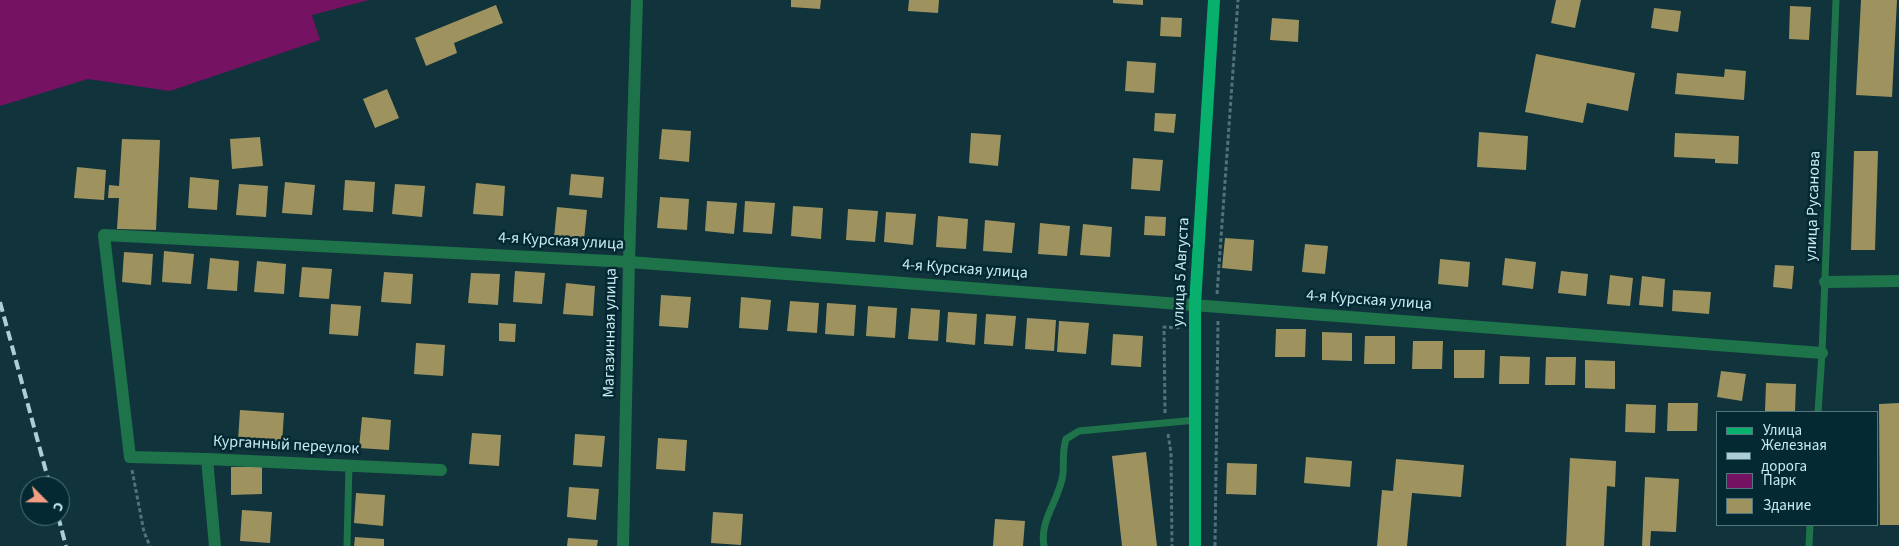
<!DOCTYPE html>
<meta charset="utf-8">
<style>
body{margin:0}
#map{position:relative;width:1899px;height:546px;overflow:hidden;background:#10333c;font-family:"Source Sans 3",sans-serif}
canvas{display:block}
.legend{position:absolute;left:1716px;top:411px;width:162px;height:115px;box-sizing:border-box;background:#042932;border:1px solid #53767f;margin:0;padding:6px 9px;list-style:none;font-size:15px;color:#c9e9f2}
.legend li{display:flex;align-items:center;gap:10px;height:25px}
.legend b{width:25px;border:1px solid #53767f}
.north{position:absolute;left:20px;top:476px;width:50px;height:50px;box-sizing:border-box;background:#042932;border:1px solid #53767f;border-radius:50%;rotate:113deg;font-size:14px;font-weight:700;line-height:20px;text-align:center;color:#c9e9f2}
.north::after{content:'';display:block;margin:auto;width:18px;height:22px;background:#f39f85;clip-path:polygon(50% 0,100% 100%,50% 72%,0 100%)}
</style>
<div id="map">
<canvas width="1899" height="546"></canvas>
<ul class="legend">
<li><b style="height:6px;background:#07b06d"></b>Улица</li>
<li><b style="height:6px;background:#adced7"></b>Железная дорога</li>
<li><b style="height:14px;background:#751362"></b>Парк</li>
<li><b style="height:14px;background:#9e935f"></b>Здание</li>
</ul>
<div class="north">С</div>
</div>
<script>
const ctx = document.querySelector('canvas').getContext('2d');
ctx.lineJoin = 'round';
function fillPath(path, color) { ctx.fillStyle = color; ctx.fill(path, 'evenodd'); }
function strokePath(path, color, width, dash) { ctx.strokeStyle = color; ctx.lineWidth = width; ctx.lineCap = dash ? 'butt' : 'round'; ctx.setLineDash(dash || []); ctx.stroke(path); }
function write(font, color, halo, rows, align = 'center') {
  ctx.font = font + ' "Source Sans 3",sans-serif'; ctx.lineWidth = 5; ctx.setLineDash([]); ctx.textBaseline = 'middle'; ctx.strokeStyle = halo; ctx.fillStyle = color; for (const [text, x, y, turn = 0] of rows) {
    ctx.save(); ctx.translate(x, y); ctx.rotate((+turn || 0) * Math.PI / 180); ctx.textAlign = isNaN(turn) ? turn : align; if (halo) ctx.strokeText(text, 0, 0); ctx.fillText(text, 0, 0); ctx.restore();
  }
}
const green = new Path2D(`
 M0 0H369L312 15 320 40 170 91 88 79 0 106Z`);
const building = new Path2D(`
 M791 0H821L820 9 791 7Z
 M909 0H939L938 13 908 11Z
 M1113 0H1143V5L1113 3Z
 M1556 0H1581L1575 28 1551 23Z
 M1861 0H1897L1892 97 1856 95Z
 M496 5 503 23 454 43 457 53 426 66 415 38Z
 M1790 6 1811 7 1809 40 1789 39Z
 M1654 8 1681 11 1678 32 1651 28Z
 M1161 17 1182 18 1181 37 1160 36Z
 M1272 18 1299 20 1298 42 1270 40Z
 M1536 54 1635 73 1628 111 1587 103 1583 123 1525 112Z
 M1127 61 1156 63 1154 93 1125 91Z
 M1725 69 1746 71 1744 100 1675 94 1677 73 1724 77Z
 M387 89 399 118 375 128 363 99Z
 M1155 113 1176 114 1174 133 1154 131Z
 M662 129 691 131 689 162 659 159Z
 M1479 132 1528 136 1526 170 1477 167Z
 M971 133 1001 135 998 166 969 163Z
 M1675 133 1739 136 1738 164 1715 163V159L1674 157Z
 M260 137 263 166 232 169 230 139Z
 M122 139 160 140 156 230 117 229 119 198H108L109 185 119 186Z
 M1854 151H1878L1875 250H1851Z
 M1133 158 1163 160 1160 191 1131 189Z
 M77 167 106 170 104 200 74 198Z
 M571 174 604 177 602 198 569 195Z
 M190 177 219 180 217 210 188 208Z
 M345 180 375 182 373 212 343 210Z
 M285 182 315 185 312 215 282 213Z
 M476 183 505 186 503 216 473 214Z
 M239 184 268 186 266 217 236 215Z
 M395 184 425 186 422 217 392 214Z
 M660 197 689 199 687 230 657 228Z
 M707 201 737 203 734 234 705 231Z
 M745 201 775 203 772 234 743 232Z
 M793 206 823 208 821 239 791 236Z
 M557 207 587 210 584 240 554 238Z
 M848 209 878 211 875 242 846 240Z
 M886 212 916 214 913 245 884 242Z
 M938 216 968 219 966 249 936 247Z
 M1145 216 1166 217 1165 236 1144 235Z
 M985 220 1015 223 1012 253 983 251Z
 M1040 223 1070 226 1067 256 1038 254Z
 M1083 224 1112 227 1110 257 1080 255Z
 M1225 238 1254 240 1252 271 1222 268Z
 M1305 244 1328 246 1325 274 1302 272Z
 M164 251 194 254 191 284 162 282Z
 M124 252 153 254 151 285 122 282Z
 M210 258 239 261 237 291 207 289Z
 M1505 258 1536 262 1533 289 1502 285Z
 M1440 259 1470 262 1468 287 1438 284Z
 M257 261 286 264 284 294 254 292Z
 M1775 265 1794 266 1792 289 1773 287Z
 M302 267 332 269 329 299 299 297Z
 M515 271 545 273 542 304 513 302Z
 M1561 271 1588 274 1586 296 1558 293Z
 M384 272 413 274 411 304 381 302Z
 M471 273 500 274 498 305 468 303Z
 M1610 275 1633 278 1630 306 1607 304Z
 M1642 276 1665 279 1663 307 1639 305Z
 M566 283 595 286 593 316 563 314Z
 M1673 290 1711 292 1709 314 1672 311Z
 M661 295 691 297 688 328 659 326Z
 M741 297 771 300 768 330 739 328Z
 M790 301 819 303 817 333 787 331Z
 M827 303 856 305 854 336 825 334Z
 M331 304 361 306 358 336 329 334Z
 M868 306 897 308 895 338 866 336Z
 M911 308 940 310 938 341 908 339Z
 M948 312 977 314 975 345 946 342Z
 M986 314 1016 316 1013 346 984 344Z
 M1027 318 1056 320 1054 351 1025 349Z
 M1059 321 1089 323 1086 354 1057 352Z
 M499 323 516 324 515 342 499 341Z
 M1276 329H1306L1305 357H1275Z
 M1322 332 1352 333V361L1322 360Z
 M1113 334 1143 336 1141 367 1111 365Z
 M1365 336H1395V364H1364Z
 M1413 341H1443L1442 369H1412Z
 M416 343 445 345 443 376 414 374Z
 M1454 350H1485L1484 378H1454Z
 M1500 356 1530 357 1529 384H1499Z
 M1546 357H1576L1575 385H1545Z
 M1585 360 1615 361V389L1585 388Z
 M1721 371 1746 374 1742 401 1717 397Z
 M1766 383 1796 384 1795 412 1765 411Z
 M1668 403H1698L1697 431H1667Z
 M1899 403V525H1880L1879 404Z
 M1626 404 1656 405 1655 433 1625 432Z
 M240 410 284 413 282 444 238 441Z
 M362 417 391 420 389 450 359 448Z
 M472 433 501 435 499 466 469 464Z
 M575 434 605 436 602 467 573 465Z
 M658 438 687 440 685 471 656 469Z
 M1146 452 1157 546H1122L1112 456Z
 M1306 457 1352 461 1350 487 1304 483Z
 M1570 458 1616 461 1615 487 1607 486 1604 546H1566Z
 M1396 459 1464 465 1461 497 1412 493 1407 546H1377L1382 490 1393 491Z
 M1227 463 1257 464 1256 495 1226 494Z
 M231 467H262V494L231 495Z
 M1645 477 1679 479 1676 532 1651 531 1650 546H1642Z
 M569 487 599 489 596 520 567 517Z
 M356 493 385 495 383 526 354 523Z
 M242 510 272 512 270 543 240 541Z
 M713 512 743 514 741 545 711 543Z
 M995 519 1025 521 1023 546H993Z
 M355 537 384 539V546H354Z
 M568 538 598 540 597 546H567Z`);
const path = new Path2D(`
 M1217 294 1238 0
 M1165 413 1164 327 1182 328
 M1168 434 1171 453 1172 546
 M132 470 144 532 150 546
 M1215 546 1218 320`);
const service = new Path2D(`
 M1818 412 1822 353 1836 0
 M347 546 349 465
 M1044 546C1039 520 1060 499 1063 474 1064 461 1062 452 1066 439L1079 431 1196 420
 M1809 546 1810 525`);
const minor = new Path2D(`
 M1825 282 1899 281
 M207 459 215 546
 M441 470 207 459 130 457 104 235 629 262 1822 353
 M623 546 629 262 637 0`);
const primary = new Path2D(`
 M1195 546V304L1214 0`);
const rail = new Path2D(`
 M0 302 50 486
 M58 516 66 546`);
const streetNames = [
 ["улица Русанова",1814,206,-88],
 ["4-я Курская улица",561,242,3],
 ["4-я Курская улица",965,270,4],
 ["улица 5 Августа",1182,272,-87],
 ["4-я Курская улица",1369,301,4],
 ["Магазинная улица",611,333,-89],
 ["Курганный переулок",286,446,3]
];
fillPath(green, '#751362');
fillPath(building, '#9e935f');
strokePath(path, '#50727b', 3, [4, 2.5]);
strokePath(service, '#1e734a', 7);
strokePath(minor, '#1e734a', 12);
strokePath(primary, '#07b06d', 12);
strokePath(rail, '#adced7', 4, [10, 5]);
write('16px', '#c9e9f2', '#042932', streetNames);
</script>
